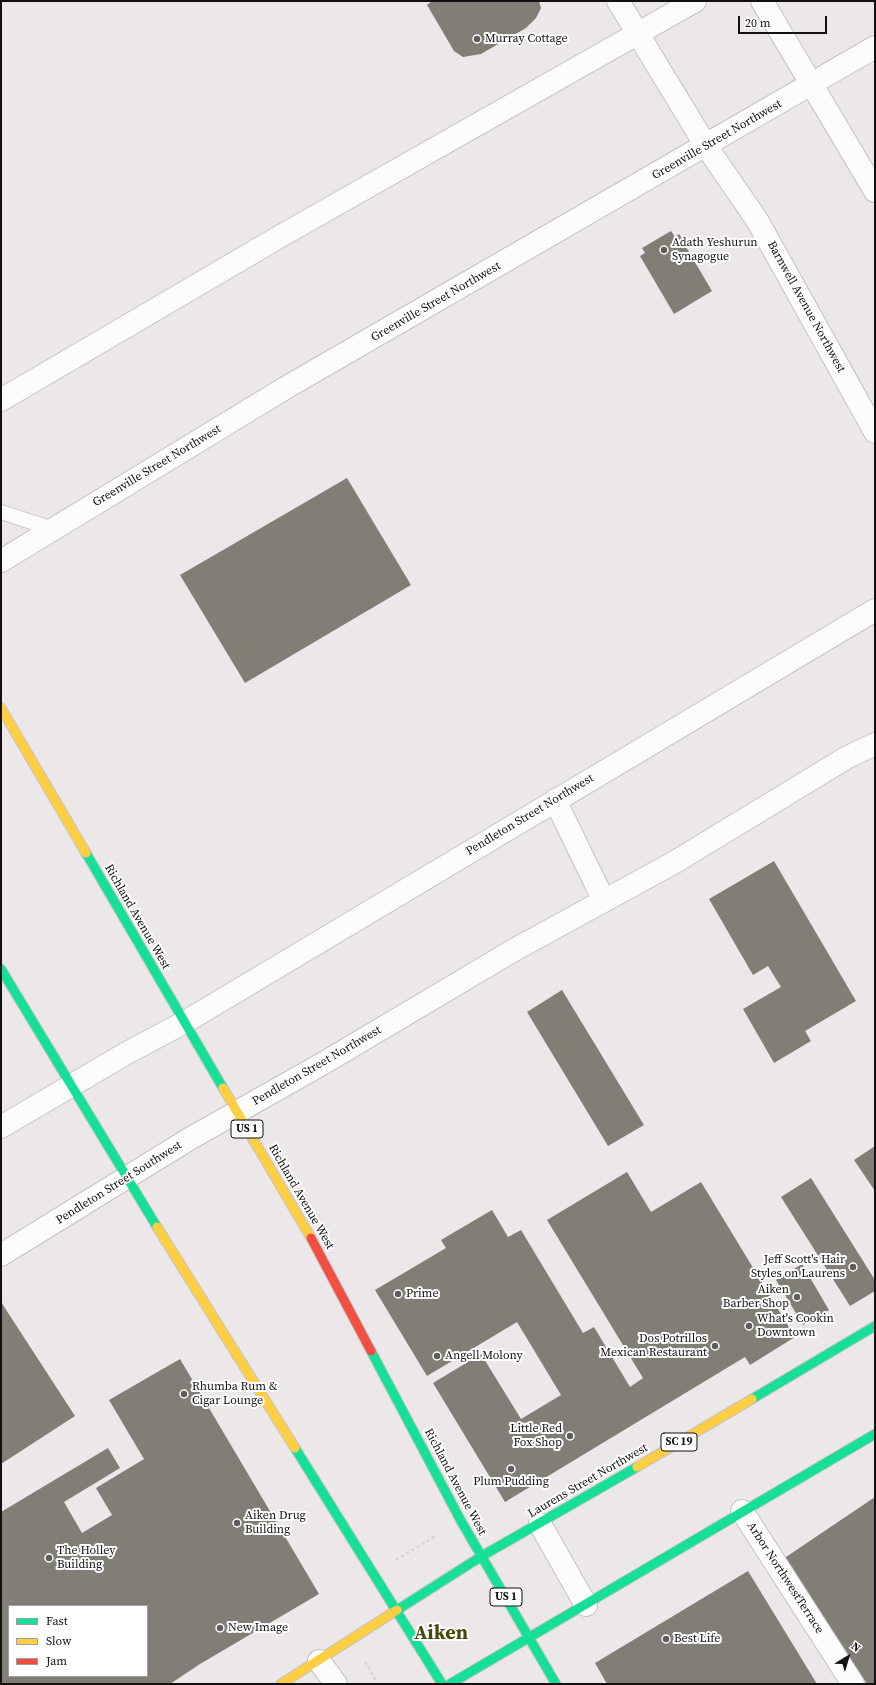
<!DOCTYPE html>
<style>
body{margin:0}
#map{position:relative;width:876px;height:1685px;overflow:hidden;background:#ece8ea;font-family:"Source Serif 4",serif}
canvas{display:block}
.frame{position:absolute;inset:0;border:2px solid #121011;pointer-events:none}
.legend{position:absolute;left:8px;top:1605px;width:140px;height:72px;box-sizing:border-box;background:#fff;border:1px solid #a09fa0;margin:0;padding:5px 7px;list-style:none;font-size:12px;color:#121011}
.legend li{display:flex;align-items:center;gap:8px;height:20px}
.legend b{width:20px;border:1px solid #a09fa0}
.north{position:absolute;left:828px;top:1637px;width:40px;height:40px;-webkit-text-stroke:3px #fff;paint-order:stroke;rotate:38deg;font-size:11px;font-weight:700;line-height:16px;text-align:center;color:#121011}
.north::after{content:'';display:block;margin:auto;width:14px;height:18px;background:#121011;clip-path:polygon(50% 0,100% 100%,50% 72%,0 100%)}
.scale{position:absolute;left:738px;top:16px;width:89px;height:18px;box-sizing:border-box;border:2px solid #121011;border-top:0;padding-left:5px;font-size:12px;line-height:14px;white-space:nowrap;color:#121011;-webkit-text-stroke:3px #fff;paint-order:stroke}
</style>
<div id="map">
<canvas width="876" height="1685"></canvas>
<div class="frame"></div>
<ul class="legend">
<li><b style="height:5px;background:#16e098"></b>Fast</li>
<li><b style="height:5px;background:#ffcf43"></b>Slow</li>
<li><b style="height:5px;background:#f24e42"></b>Jam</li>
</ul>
<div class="north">N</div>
<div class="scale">20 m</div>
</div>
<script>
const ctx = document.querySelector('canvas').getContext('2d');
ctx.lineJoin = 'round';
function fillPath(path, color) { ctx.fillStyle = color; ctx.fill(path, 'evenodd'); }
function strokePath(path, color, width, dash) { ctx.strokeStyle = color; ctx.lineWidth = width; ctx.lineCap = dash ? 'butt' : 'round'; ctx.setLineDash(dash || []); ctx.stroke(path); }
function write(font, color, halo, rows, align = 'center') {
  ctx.font = font + ' "Source Serif 4",serif'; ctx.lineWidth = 4; ctx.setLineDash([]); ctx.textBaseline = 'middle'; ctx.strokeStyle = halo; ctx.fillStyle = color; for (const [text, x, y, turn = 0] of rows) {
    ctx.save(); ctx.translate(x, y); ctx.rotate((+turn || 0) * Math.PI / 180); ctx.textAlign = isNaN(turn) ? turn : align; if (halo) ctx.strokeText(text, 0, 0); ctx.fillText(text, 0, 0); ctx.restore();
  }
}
const building = new Path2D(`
 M432 1H539L541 8 536 18 526 28 481 54 463 57 454 51 427 5Z
 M671 231 675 237 679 234 682 238 686 236 691 244 686 247 712 291 674 314 640 256 645 253 642 248Z
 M347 478 411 585 245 683 180 575Z
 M774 861 856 1001 805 1031 811 1041 774 1063 743 1009 781 987 768 966 753 975 709 899Z
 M562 990 644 1125 608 1146 527 1012Z
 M875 1146V1191L854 1160Z
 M627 1172 651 1212 701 1182 795 1337 750 1365 745 1357 505 1502 433 1383 481 1354 521 1419 561 1395 517 1322 427 1376 375 1290 446 1248 441 1240 492 1210 508 1237 521 1230 583 1333 594 1327 630 1387 643 1378 547 1220Z
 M811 1178 875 1280V1291L850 1306 781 1197Z
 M802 1264 829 1310 803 1325 776 1280Z
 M1 1302 75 1416 1 1464Z
 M180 1359 319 1594 200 1664 170 1684H1V1512L108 1448 120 1468 64 1502 82 1533 112 1515 96 1488 144 1459 109 1400ZM9 1606H147V1676H9Z
 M875 1497V1684H867L783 1559Z
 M748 1571 817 1684H607L595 1663Z`);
const path = new Path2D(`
 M396 1560 437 1535
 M365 1662 378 1684`);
const lane = new Path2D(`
 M1 512 53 529`);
const street = new Path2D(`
 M618 1 706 146 757 220 875 432
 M762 1 875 191
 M1 400 279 237 695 1
 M1 561 287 387 875 47
 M555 800 604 901
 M1 1127 125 1054 185 1022 875 610
 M1 1255 191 1138 322 1064 514 950 675 862 846 758 875 744
 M742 1511 853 1684
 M540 1524 586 1605
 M319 1661 336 1684`);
const fast = new Path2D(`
 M86 853 223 1088
 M1 969 157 1227
 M371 1351 461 1521 556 1684
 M752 1399 875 1326
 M295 1448 442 1684
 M397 1610 482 1556 637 1467
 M450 1684 875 1434`);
const slow = new Path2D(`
 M1 708 86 853
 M223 1088 311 1238
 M157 1227 295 1448
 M637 1467 752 1399
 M281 1684 397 1610`);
const jam = new Path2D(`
 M311 1238 371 1351`);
const markers = [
 [477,39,4,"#5e5c5d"],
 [664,250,4,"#5e5c5d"],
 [853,1267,4,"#5e5c5d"],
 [398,1294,4,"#5e5c5d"],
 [797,1297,4,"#5e5c5d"],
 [749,1326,4,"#5e5c5d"],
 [715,1346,4,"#5e5c5d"],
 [437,1356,4,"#5e5c5d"],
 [184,1394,4,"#5e5c5d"],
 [570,1436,4,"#5e5c5d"],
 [511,1469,4,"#5e5c5d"],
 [237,1523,4,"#5e5c5d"],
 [49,1558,4,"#5e5c5d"],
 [220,1628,4,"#5e5c5d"],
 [666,1639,4,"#5e5c5d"]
];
const shields = [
 [247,1129,32],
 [679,1442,36],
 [506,1597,32]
];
const shieldNames = [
 ["US 1",247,1129],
 ["SC 19",679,1442],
 ["US 1",506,1597]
];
const poiNames = [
 ["Murray Cottage",485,39],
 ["Adath Yeshurun",672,243],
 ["Synagogue",672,257],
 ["Jeff Scott's Hair",845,1260,"right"],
 ["Styles on Laurens",845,1274,"right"],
 ["Aiken",789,1290,"right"],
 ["Barber Shop",789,1304,"right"],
 ["Prime",406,1294],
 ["What's Cookin",757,1319],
 ["Downtown",757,1333],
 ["Dos Potrillos",707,1339,"right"],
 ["Mexican Restaurant",707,1353,"right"],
 ["Angell Molony",445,1356],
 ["Rhumba Rum &",192,1387],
 ["Cigar Lounge",192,1401],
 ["Little Red",562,1429,"right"],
 ["Fox Shop",562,1443,"right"],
 ["Plum Pudding",511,1482,"center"],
 ["Aiken Drug",245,1516],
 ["Building",245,1530],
 ["The Holley",57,1551],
 ["Building",57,1565],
 ["New Image",228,1628],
 ["Best Life",674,1639]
];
const streetNames = [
 ["Greenville Street Northwest",717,140,-30],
 ["Greenville Street Northwest",436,302,-30],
 ["Barnwell Avenue Northwest",806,307,61],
 ["Greenville Street Northwest",157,466,-31],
 ["Pendleton Street Northwest",530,815,-31],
 ["Richland Avenue West",137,917,60],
 ["Pendleton Street Northwest",317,1066,-30],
 ["Pendleton Street Southwest",119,1183,-32],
 ["Richland Avenue West",301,1197,60],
 ["Laurens Street Northwest",588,1481,-30],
 ["Richland Avenue West",455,1482,62],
 ["Arbor NorthwestTerrace",785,1578,57]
];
const townNames = [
 ["Aiken",441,1634]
];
fillPath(building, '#807e75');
strokePath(lane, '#c5c2c4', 16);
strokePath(street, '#c5c2c4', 24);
strokePath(fast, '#c5c2c4', 11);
strokePath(slow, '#c5c2c4', 11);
strokePath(jam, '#c5c2c4', 11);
strokePath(path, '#d4d4d4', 2.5, [3, 3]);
strokePath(lane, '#fcfcfc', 14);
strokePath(street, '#fcfcfc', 22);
strokePath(fast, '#16e098', 9);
strokePath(slow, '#ffcf43', 9);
strokePath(jam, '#f24e42', 9);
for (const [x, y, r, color] of markers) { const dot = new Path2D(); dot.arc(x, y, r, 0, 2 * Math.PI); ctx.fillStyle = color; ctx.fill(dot); strokePath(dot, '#fff', 1.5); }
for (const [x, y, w] of shields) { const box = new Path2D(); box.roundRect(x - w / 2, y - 9, w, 18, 3); ctx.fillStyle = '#fff'; ctx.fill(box); strokePath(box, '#121011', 1); }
write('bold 11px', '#121011', null, shieldNames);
write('12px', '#121011', '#fff', poiNames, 'left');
write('12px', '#121011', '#fff', streetNames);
write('bold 20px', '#474809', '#fff', townNames);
</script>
